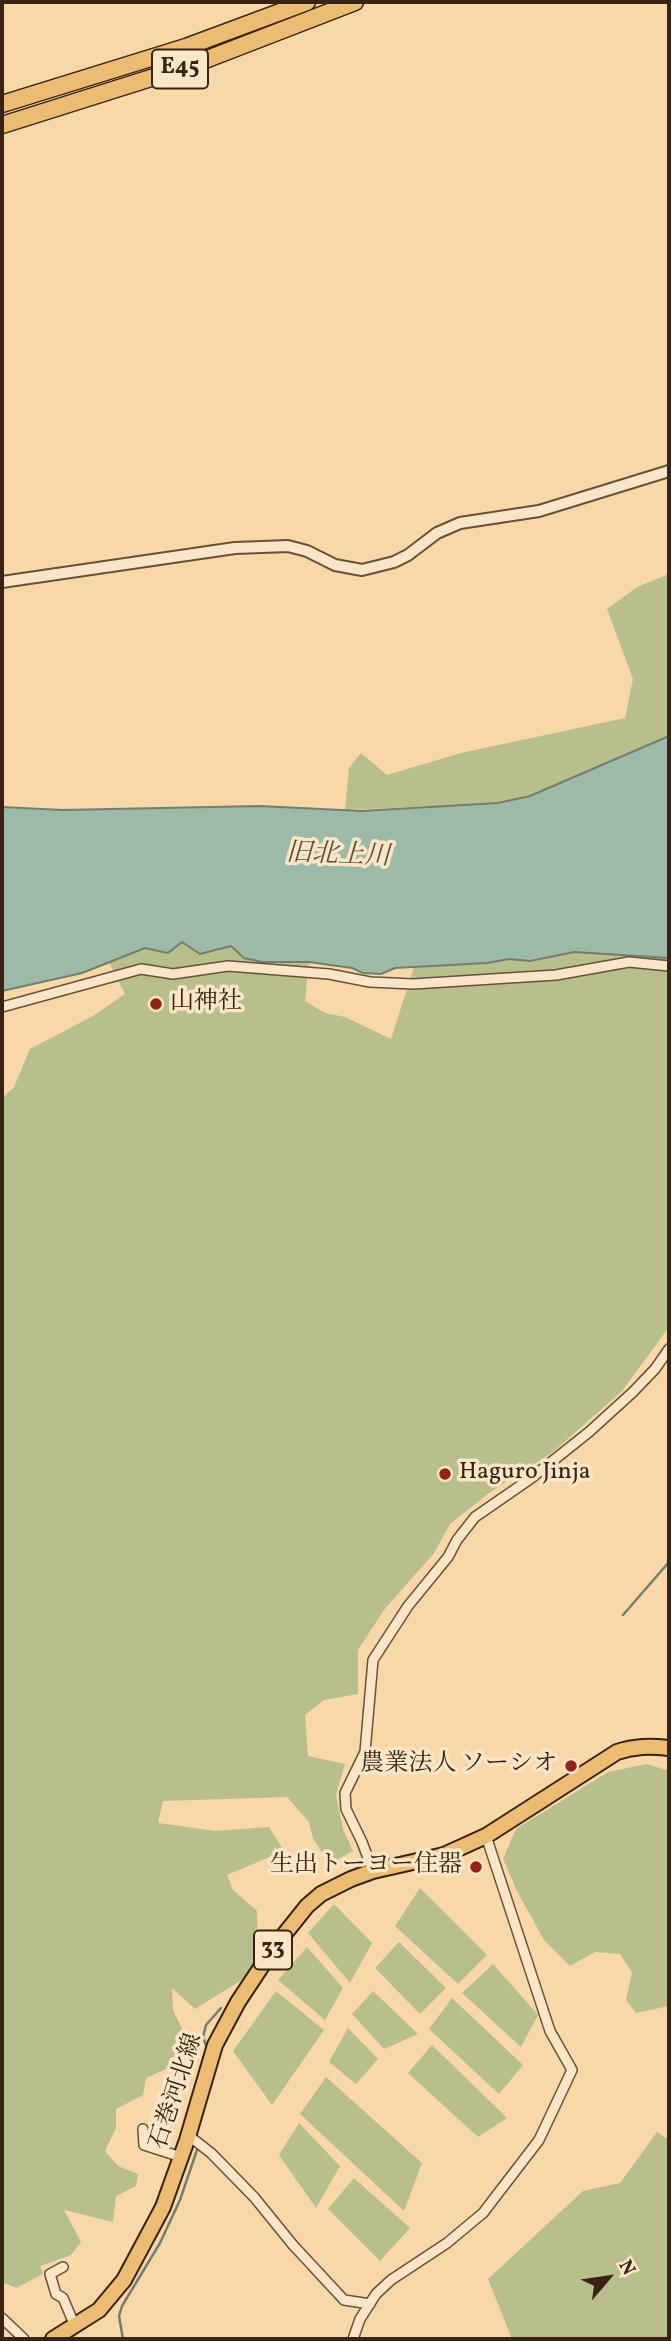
<!DOCTYPE html>
<meta charset="utf-8">
<style>
body{margin:0}
#map{position:relative;width:671px;height:2341px;overflow:hidden;background:#f8d7a9;font-family:Vollkorn,serif}
canvas{display:block}
.frame{position:absolute;inset:0;border:4px solid #382315;pointer-events:none}
.north{position:absolute;left:573px;top:2243px;width:70px;height:70px;-webkit-text-stroke:5px #fae5c7;paint-order:stroke;rotate:61deg;font-size:19px;font-weight:700;line-height:28px;text-align:center;color:#382315}
.north::after{content:'';display:block;margin:auto;width:24px;height:32px;background:#382315;clip-path:polygon(50% 0,100% 100%,50% 72%,0 100%)}
</style>
<div id="map">
<canvas width="671" height="2341"></canvas>
<div class="frame"></div>
<div class="north">N</div>
</div>
<script>
const ctx = document.querySelector('canvas').getContext('2d');
ctx.lineJoin = 'round';
function fillPath(path, color) { ctx.fillStyle = color; ctx.fill(path, 'evenodd'); }
function strokePath(path, color, width, dash) { ctx.strokeStyle = color; ctx.lineWidth = width; ctx.lineCap = dash ? 'butt' : 'round'; ctx.setLineDash(dash || []); ctx.stroke(path); }
function write(font, color, halo, rows, align = 'center') {
  ctx.font = font + ' Vollkorn,"Noto Serif JP",serif'; ctx.lineWidth = 7; ctx.setLineDash([]); ctx.textBaseline = 'middle'; ctx.strokeStyle = halo; ctx.fillStyle = color; for (const [text, x, y, turn = 0] of rows) {
    ctx.save(); ctx.translate(x, y); ctx.rotate((+turn || 0) * Math.PI / 180); ctx.textAlign = isNaN(turn) ? turn : align; if (halo) ctx.strokeText(text, 0, 0); ctx.fillText(text, 0, 0); ctx.restore();
  }
}
const green = new Path2D(`
 M669 574V736L530 797 498 803 345 810 349 768 361 753 387 775 461 753 625 718 633 679 607 609 637 587Z
 M182 942 200 953 231 946 244 958 262 962H309L305 1001 325 1013 345 1017 391 1039 414 967 509 959 530 961 573 952 669 956V1327L622 1391 553 1452 489 1493 450 1524 434 1553 384 1610 358 1650V1694L324 1700 305 1715 308 1756 345 1764 336 1795 343 1829 353 1851 329 1864 313 1838 309 1822 287 1797 163 1801 158 1823 215 1831 269 1827 284 1851 227 1875 233 1890 257 1911 258 1952 248 1976 195 2009 172 1988 173 2010 183 2031 173 2066 146 2078 143 2095 116 2109V2128L105 2151 118 2166 138 2174 136 2186 116 2196 113 2222 64 2210 81 2242 71 2255 40 2266 43 2274 16 2288 2 2282V1098L14 1087 30 1049 93 1016 125 994 109 962 145 948 168 953Z
 M647 1764 669 1771V2006L636 2013 626 2000 632 1973 620 1954 595 1952 570 1966 544 1940 518 1893 503 1859 516 1829 608 1772Z
 M420 1888 487 1955 458 1984 395 1926Z
 M334 1904 372 1943 350 1983 308 1933Z
 M399 1942 446 1988 420 2014 375 1968Z
 M307 1947 343 1988 325 2020 278 1980Z
 M493 1964 538 2015 521 2047 462 1993Z
 M276 1991 324 2030 272 2105 233 2051Z
 M373 1991 418 2034 384 2049 352 2014Z
 M452 1998 523 2065 499 2094 429 2029Z
 M348 2028 378 2059 356 2084 329 2062Z
 M432 2045 507 2118 478 2137 408 2073Z
 M326 2077 422 2163 404 2211 300 2114Z
 M299 2123 340 2166 316 2208 279 2155Z
 M657 2132 669 2140V2339H512L488 2279 583 2191 620 2183Z
 M354 2178 410 2228 380 2261 328 2209Z`);
const water = new Path2D(`
 M669 736V958L574 952 530 961 509 959 487 963 395 968 381 974 363 973 352 968 309 962H262L244 958 231 946 200 954 182 942 168 953 145 948 82 973 2 991V807L62 810 260 806 361 811 498 803 530 796Z`);
const stream = new Path2D(`
 M623 1615 669 1562
 M192 2097 207 2048 203 2037 206 2025 221 2008
 M123 2339 119 2316 122 2306 160 2243 180 2200 197 2150`);
const minor = new Path2D(`
 M2 1007 141 969 173 974 228 966 329 974 370 982 413 984 556 975 629 962 669 966
 M373 1871 362 1842 346 1809 345 1793 365 1752 373 1660 408 1606 448 1557 457 1540 475 1517 530 1479 589 1432 633 1392 655 1369 669 1349
 M143 2129 144 2145 181 2157
 M188 2135 211 2153 254 2197 293 2245 344 2300 370 2304
 M63 2267 50 2274 56 2294 63 2298 75 2326
 M2 2318 24 2339
 M353 2339 360 2319 376 2294 391 2280 447 2243 483 2213 539 2140 572 2070 550 2031 486 1836`);
const tertiary = new Path2D(`
 M2 582 235 548 288 546 307 551 335 565 362 570 394 562 408 555 437 533 460 523 539 511 669 471`);
const primary = new Path2D(`
 M53 2339 99 2310 124 2280 163 2207 187 2140 215 2045 238 2002 275 1946 307 1906 321 1894 351 1879 373 1871 444 1855 486 1836 617 1752C635 1746 650 1746 669 1748`);
const motorway = new Path2D(`
 M2 104 186 47 307 2
 M2 125 192 65 355 2`);
const markers = [
 [156,1004,7,"#8f2418"],
 [445,1474,7,"#8f2418"],
 [571,1766,7,"#8f2418"],
 [476,1867,7,"#8f2418"]
];
const shields = [
 [180,69,56],
 [273,1950,38]
];
const shieldNames = [
 ["E45",180,69],
 ["33",273,1950]
];
const poiNames = [
 ["山神社",170,1004],
 ["Haguro Jinja",459,1474],
 ["農業法人 ソーシオ",557,1766,"right"],
 ["生出トーヨー住器",462,1867,"right"]
];
const streetNames = [
 ["石巻河北線",178,2092,-72]
];
const waterNames = [
 ["旧北上川",338,857,2]
];
fillPath(green, '#b8bf8c');
fillPath(water, '#9dbaa8');
strokePath(water, '#757e6d', 2);
strokePath(stream, '#757e6d', 2.5);
strokePath(minor, '#68503a', 12);
strokePath(tertiary, '#68503a', 14);
strokePath(primary, '#382315', 18);
strokePath(motorway, '#382315', 19);
strokePath(minor, '#fae5c7', 9);
strokePath(tertiary, '#fae5c7', 10);
strokePath(primary, '#ecbc74', 14);
strokePath(motorway, '#ecbc74', 16);
for (const [x, y, r, color] of markers) { const dot = new Path2D(); dot.arc(x, y, r, 0, 2 * Math.PI); ctx.fillStyle = color; ctx.fill(dot); strokePath(dot, '#fae5c7', 2.5); }
for (const [x, y, w] of shields) { const box = new Path2D(); box.roundRect(x - w / 2, y - 19.5, w, 39, 5); ctx.fillStyle = '#fae5c7'; ctx.fill(box); strokePath(box, '#382315', 2); }
write('bold 23px', '#382315', null, shieldNames);
write('24px', '#382315', '#fae5c7', poiNames, 'left');
write('24px', '#382315', '#fae5c7', streetNames);
write('italic 26px', '#565041', '#fae5c7', waterNames);
</script>
